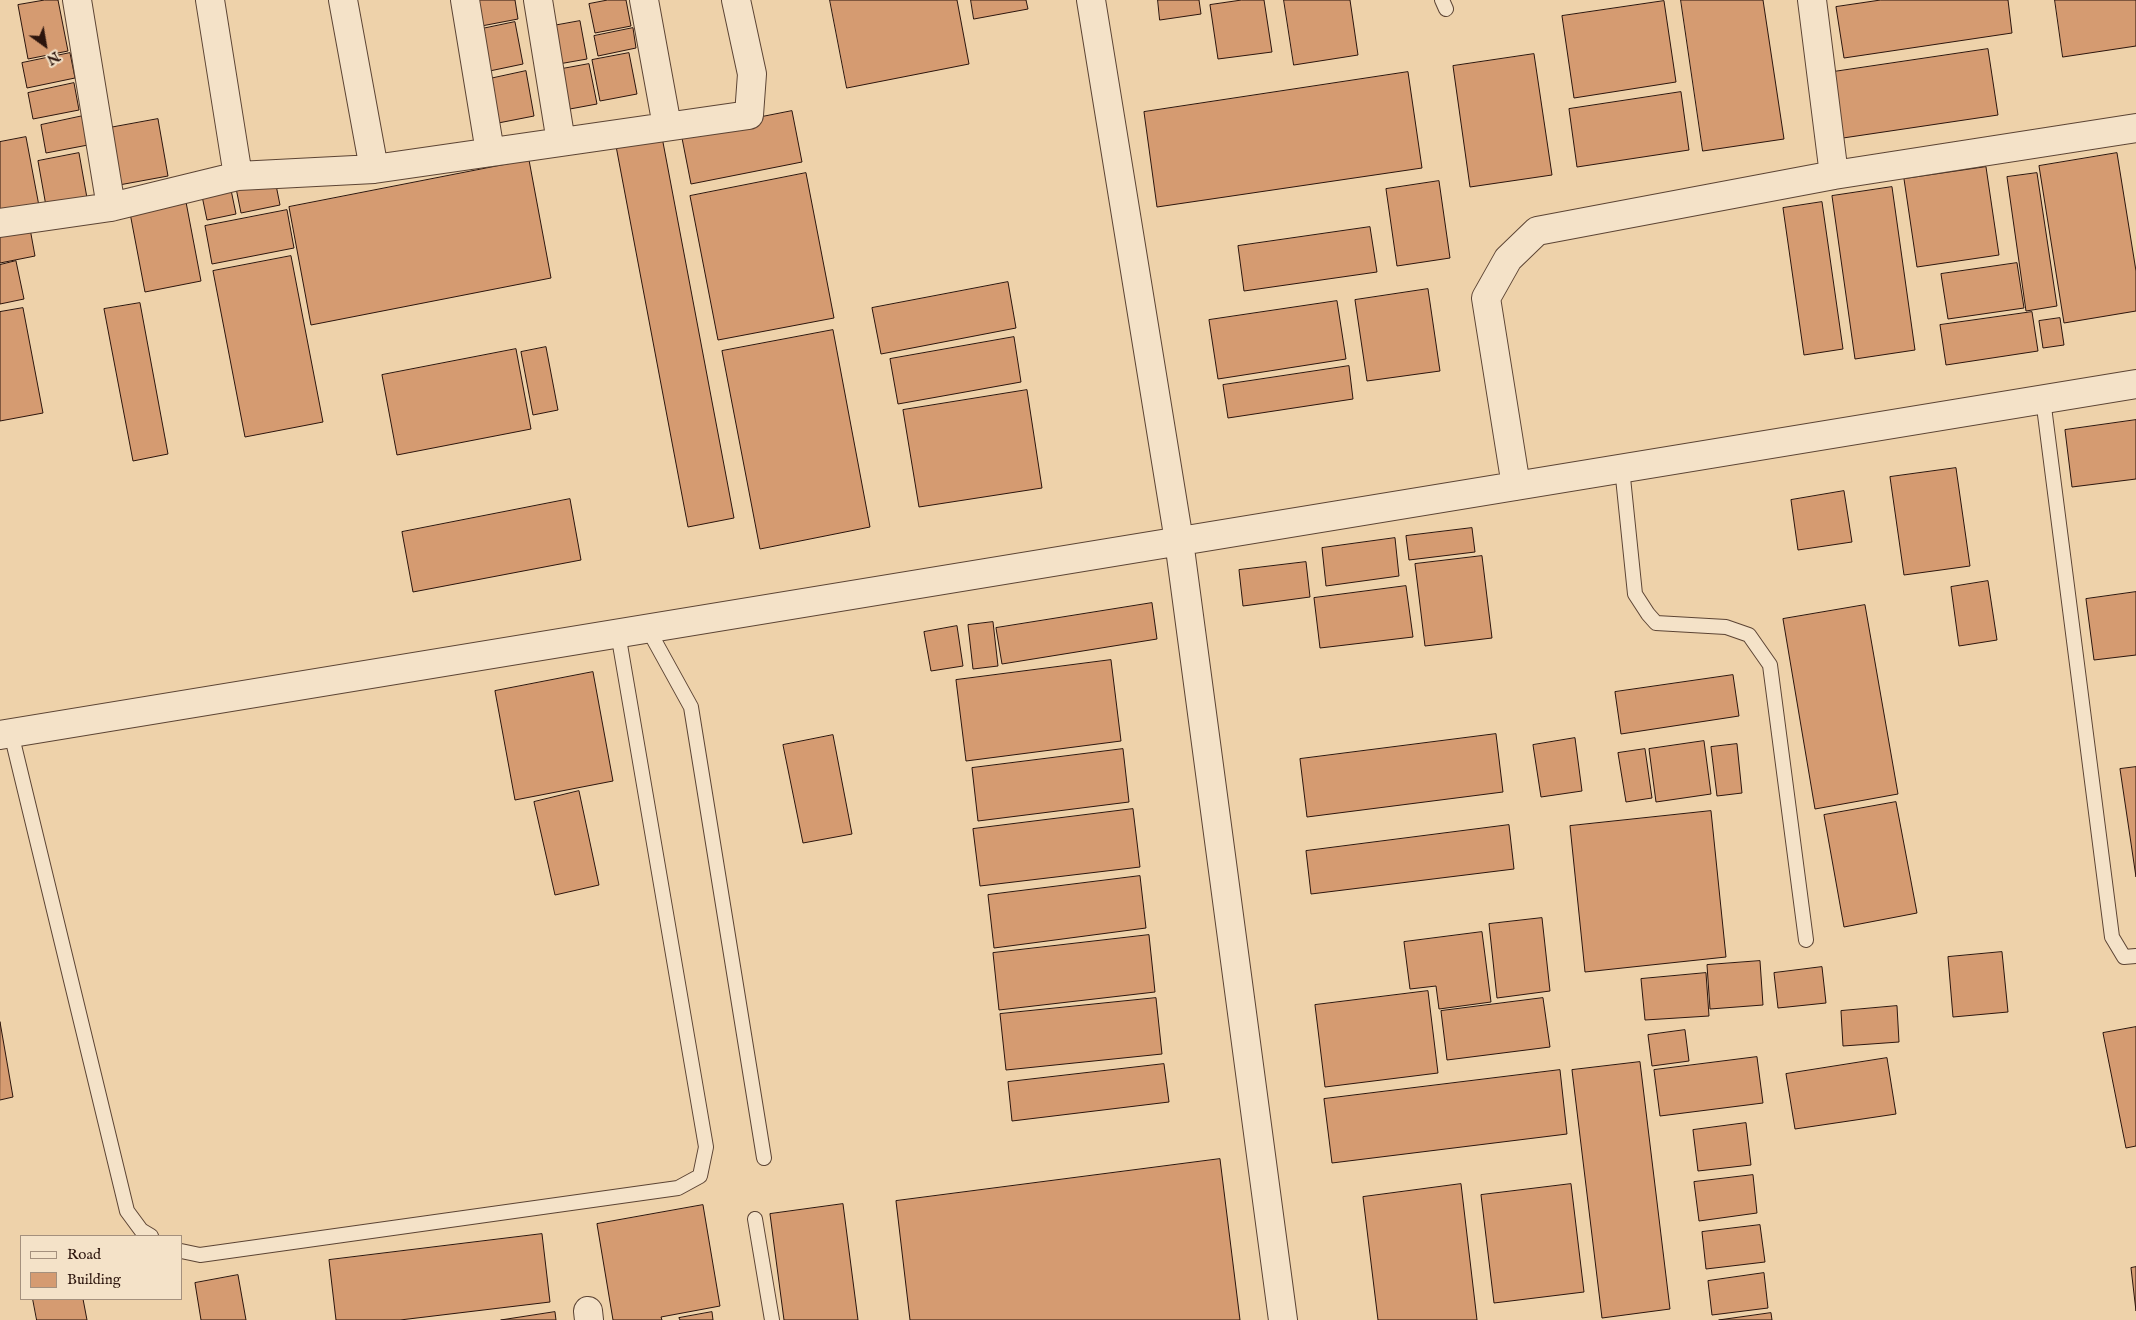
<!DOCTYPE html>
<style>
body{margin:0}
#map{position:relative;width:2136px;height:1320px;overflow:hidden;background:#eed2aa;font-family:"IM FELL English",serif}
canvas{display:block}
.legend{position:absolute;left:20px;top:1235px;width:162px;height:65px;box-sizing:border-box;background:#f4e2c8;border:1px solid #a4907d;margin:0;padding:6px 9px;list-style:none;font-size:15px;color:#2c150d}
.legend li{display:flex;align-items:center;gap:10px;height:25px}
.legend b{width:25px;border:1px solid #a4907d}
.north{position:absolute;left:20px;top:20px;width:50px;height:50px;-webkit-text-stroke:4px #f4e2c8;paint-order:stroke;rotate:148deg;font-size:14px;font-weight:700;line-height:20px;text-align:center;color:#2c150d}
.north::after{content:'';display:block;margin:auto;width:18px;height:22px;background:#2c150d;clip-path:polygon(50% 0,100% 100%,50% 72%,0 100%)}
</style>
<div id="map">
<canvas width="2136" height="1320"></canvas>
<ul class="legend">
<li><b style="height:6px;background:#f4e2c8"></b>Road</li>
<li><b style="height:14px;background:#d59b71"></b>Building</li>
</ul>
<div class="north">N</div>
</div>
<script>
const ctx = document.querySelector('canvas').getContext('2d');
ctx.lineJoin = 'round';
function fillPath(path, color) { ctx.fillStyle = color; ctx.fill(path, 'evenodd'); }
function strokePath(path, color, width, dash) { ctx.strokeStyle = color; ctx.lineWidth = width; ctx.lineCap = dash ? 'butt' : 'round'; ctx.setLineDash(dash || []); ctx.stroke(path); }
const building = new Path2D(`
 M45 0H58L68 51 28 59 18 5Z
 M466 0H515L518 19 471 28Z
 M608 0H626L631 26 595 33 589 4Z
 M830 0H957L969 64 847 88Z
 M971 0H1026L1028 9 974 19Z
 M1158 0H1199L1201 14 1160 20Z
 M1242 0H1264L1272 52 1218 59 1210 5Z
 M1284 0H1350L1358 55 1294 65Z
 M1681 0H1763L1784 139 1703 151Z
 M1881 0H2008L2012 33 1844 58 1836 7Z
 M2055 0H2136V46L2063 57Z
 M1664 1 1676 82 1574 98 1562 16Z
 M580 21 587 59 553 65 547 27Z
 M515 22 523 64 480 73 472 31Z
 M633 28 636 48 598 56 594 36Z
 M1988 49 1998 115 1843 138 1833 72Z
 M70 53 75 78 27 88 22 63Z
 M629 53 637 94 600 101 592 60Z
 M1534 54 1552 175 1470 187 1453 66Z
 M589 64 597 104 559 111 551 71Z
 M526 71 534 116 488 125 480 81Z
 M1408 72 1422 168 1157 207 1144 112Z
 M74 83 79 110 33 119 28 93Z
 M1681 92 1689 150 1577 167 1569 109Z
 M792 111 802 162 691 184 681 133Z
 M83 116 88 145 46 153 41 125Z
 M158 119 168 176 119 185 109 128Z
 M26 137 39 206 0 213V142Z
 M662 137 734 518 688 527 616 146Z
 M79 153 87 198 46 206 38 161Z
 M2117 153 2136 271V311L2064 323 2039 166Z
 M529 160 551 278 311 325 289 207Z
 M1986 167 1999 255 1917 267 1904 179Z
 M806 173 834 318 718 340 690 196Z
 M2037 173 2057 306 2026 311 2007 177Z
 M274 175 280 205 241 213 235 183Z
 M1439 181 1450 258 1397 266 1386 189Z
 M230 185 236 214 207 220 201 191Z
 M1892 187 1915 350 1855 359 1832 196Z
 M186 202 201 281 145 292 130 213Z
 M1822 202 1843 349 1804 355 1783 208Z
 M287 210 294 248 212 264 205 226Z
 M29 223 35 256 0 263V229Z
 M1370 227 1377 272 1244 291 1238 246Z
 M291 256 323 422 245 437 213 271Z
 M16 261 24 299 0 304V265Z
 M2017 263 2024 308 1948 319 1941 274Z
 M1008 282 1016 328 881 354 872 308Z
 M1428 289 1440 371 1367 381 1355 300Z
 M1337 301 1346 359 1218 379 1209 320Z
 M140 303 168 454 133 461 104 309Z
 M23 308 43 413 0 421V312Z
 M2032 312 2038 351 1946 365 1940 325Z
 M2060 318 2064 345 2043 348 2039 321Z
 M833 330 870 527 760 549 722 351Z
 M1014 337 1021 382 898 404 890 359Z
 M546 347 558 410 533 415 521 352Z
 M516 349 531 429 397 455 382 375Z
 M1349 366 1353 399 1228 418 1223 385Z
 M1027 390 1042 488 919 507 903 410Z
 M2136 420V479L2072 487 2065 430Z
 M1956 468 1970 566 1904 575 1890 477Z
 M1844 491 1852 542 1798 550 1791 500Z
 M570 499 581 560 413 592 402 532Z
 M1472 528 1475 552 1409 560 1406 536Z
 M1395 538 1399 576 1326 586 1322 548Z
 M1482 556 1492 638 1425 646 1415 564Z
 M1306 562 1310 597 1243 606 1239 570Z
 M1988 581 1997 640 1959 646 1951 587Z
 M1406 586 1413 637 1320 648 1314 598Z
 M2136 592V655L2094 660 2086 599Z
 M1152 603 1157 639 1002 664 996 628Z
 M1865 605 1898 794 1815 809 1783 619Z
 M993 622 998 666 973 669 968 625Z
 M957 626 963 666 931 671 924 632Z
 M1111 660 1121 741 966 761 956 680Z
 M593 672 613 781 515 800 495 691Z
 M1733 675 1739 716 1621 734 1615 692Z
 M1496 734 1503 792 1307 817 1300 759Z
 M833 735 852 834 803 843 783 745Z
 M1575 738 1582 791 1541 797 1533 745Z
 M1704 741 1711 794 1656 802 1649 749Z
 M1737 744 1742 793 1717 796 1711 747Z
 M1123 749 1129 802 978 821 972 768Z
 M1645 749 1652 798 1626 802 1618 753Z
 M2136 767V877L2120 769Z
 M579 791 599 885 555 895 534 802Z
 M1896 802 1917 913 1844 927 1824 815Z
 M1133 809 1140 867 980 886 973 829Z
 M1711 811 1726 957 1585 972 1570 826Z
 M1509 825 1514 869 1311 894 1306 851Z
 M1140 876 1146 928 994 948 988 895Z
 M1542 918 1550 991 1497 998 1489 924Z
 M1482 932 1491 1002 1439 1009 1436 986 1410 989 1404 942Z
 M1149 935 1155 992 999 1010 993 953Z
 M2002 952 2008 1012 1953 1017 1948 957Z
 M1760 961 1763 1005 1710 1009 1707 965Z
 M1822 967 1826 1003 1778 1008 1774 973Z
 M1706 973 1709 1016 1645 1020 1641 979Z
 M1428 991 1438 1073 1325 1087 1315 1005Z
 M1156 998 1162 1054 1006 1070 1000 1014Z
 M1543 998 1550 1047 1447 1060 1441 1011Z
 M1897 1006 1899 1042 1843 1046 1841 1011Z
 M0 1022 13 1097 0 1100Z
 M2136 1027V1146L2126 1148 2103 1033Z
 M1685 1030 1689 1061 1652 1066 1648 1035Z
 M1757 1057 1763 1103 1660 1116 1654 1070Z
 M1887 1058 1896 1114 1795 1129 1786 1074Z
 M1640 1062 1670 1309 1602 1318 1572 1070Z
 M1164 1064 1169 1102 1012 1121 1008 1082Z
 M1560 1070 1567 1134 1332 1163 1324 1099Z
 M1746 1123 1751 1165 1698 1171 1693 1130Z
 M1220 1159 1240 1320H910L896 1201Z
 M1753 1175 1757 1213 1699 1221 1694 1182Z
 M1461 1184 1477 1320H1378L1363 1197Z
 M1571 1184 1584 1292 1494 1303 1481 1195Z
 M843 1204 858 1320H784L770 1214Z
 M703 1205 720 1306 661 1317 662 1320H613L597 1224Z
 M1760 1225 1765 1262 1706 1269 1702 1232Z
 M542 1234 550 1302 400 1320H336L329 1260Z
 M2136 1267V1311L2131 1268Z
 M1764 1273 1768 1308 1712 1315 1708 1281Z
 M238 1275 246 1320H201L195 1283Z
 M33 1299H83L87 1320H37Z
 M555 1312 556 1320H501Z
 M712 1312 713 1320H680L679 1318Z
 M1771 1313 1772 1320H1719Z`);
const lane = new Path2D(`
 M1442 0 1446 9
 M2043 399 2112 937 2124 957 2136 956
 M1622 468 1635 594 1648 614 1656 623 1726 627 1749 635 1770 665 1806 940
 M648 629 691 707 764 1158
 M11 733 127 1211 141 1230 151 1236
 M755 1219 772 1320
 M181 1251 200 1255 678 1188 700 1176 706 1147 618 633`);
const street = new Path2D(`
 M77 0 111 207
 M210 0 238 176
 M343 0 374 169
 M465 0 490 152
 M538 0 561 142
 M644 0 667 126
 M1091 0 1179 541 1283 1320
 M1812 0 1834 175
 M0 223 111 207 238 176 374 169 749 115 752 74 736 0
 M1516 486 1486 298 1508 259 1537 231 1834 175 2136 128
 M0 735 2136 384
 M588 1311 589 1320`);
fillPath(building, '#d59b71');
strokePath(building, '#2c150d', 1);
strokePath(lane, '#5c4434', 16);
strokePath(street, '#5c4434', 30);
strokePath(lane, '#f4e2c8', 14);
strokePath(street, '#f4e2c8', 28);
</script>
